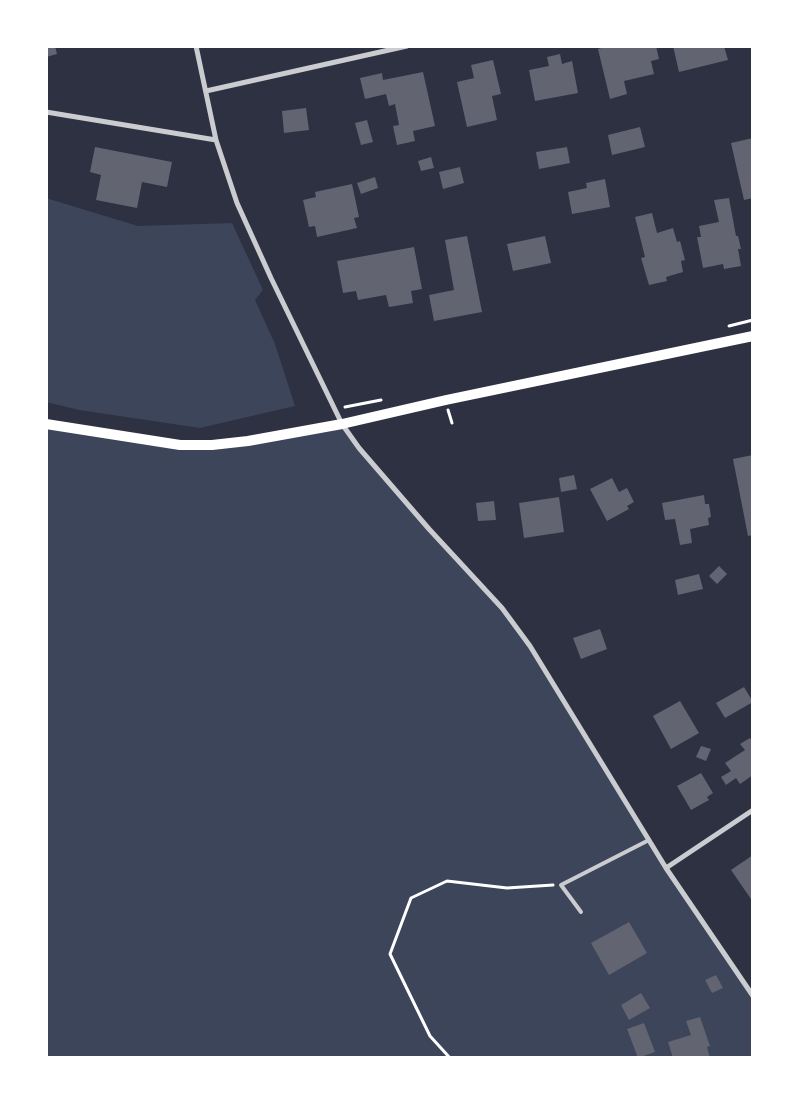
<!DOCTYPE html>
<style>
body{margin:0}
#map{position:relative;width:799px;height:1104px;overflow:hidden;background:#2d3142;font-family:Lato,sans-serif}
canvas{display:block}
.frame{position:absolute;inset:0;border:48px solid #fff;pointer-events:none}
</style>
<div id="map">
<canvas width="799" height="1104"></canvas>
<div class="frame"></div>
</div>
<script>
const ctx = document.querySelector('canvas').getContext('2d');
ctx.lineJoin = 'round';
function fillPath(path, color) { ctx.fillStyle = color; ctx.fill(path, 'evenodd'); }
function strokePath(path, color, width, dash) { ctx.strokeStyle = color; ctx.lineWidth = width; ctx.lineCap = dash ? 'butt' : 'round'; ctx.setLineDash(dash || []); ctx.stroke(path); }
const green = new Path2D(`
 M46 198 138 226 232 223 263 290 255 300 275 344 295 406 200 428 79 410 46 402Z
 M46 424 180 445 342 424 359 448 515 625 666 868 753 996V1058H46Z`);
const building = new Path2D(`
 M46 46H55L57 54 46 57Z
 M608 46H656L659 59 651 61 654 74 624 81 627 94 610 99 598 49Z
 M673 46H724L728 60 679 72Z
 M560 54 562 64 572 61 578 93 535 101 529 70 549 66 547 57Z
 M493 60 501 94 492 96 497 120 467 127 457 82 474 78 471 65Z
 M423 72 435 126 413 131 415 141 397 145 393 126 399 125 395 104 389 106 386 94 365 99 360 78 382 73 383 80Z
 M306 108 309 130 284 133 282 111Z
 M367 120 373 142 361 145 355 123Z
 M640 127 645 147 612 155 608 135Z
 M753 138V198L744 200 731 143Z
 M95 147 172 162 167 187 142 182 137 208 96 200 101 175 90 172Z
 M567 147 570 163 539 169 536 152Z
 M431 157 434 168 421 171 418 161Z
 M460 167 464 183 443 189 439 172Z
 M375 177 378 188 361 194 357 183Z
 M605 179 610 207 572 214 568 192 587 188 586 183Z
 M352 184 359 217 354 218 357 228 317 237 315 226 309 227 303 200 316 197 315 192Z
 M729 198 736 236H738L741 249H738L741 266 724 269 723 264 703 268 697 237H701L699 226 719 222 714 200Z
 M652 213 657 233 673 228 677 242 680 241 685 260 681 261 683 272 666 277 667 281 649 285 641 258 645 257 635 217Z
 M467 236 482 312 434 321 429 295 454 290 445 240Z
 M545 236 551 263 513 271 507 244Z
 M414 247 422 289 411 291 413 303 389 307 386 295 358 300 356 291 343 293 337 261Z
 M753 455V535L748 536 733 459Z
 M574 475 577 489 561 492 559 478Z
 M612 478 619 492 627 488 634 502 627 506 629 509 607 521 590 489Z
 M704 495 705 504H709L711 517 708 518 709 525 690 529 692 543 680 545 675 519 665 520 662 503Z
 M559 497 564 532 524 538 519 503Z
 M494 501 496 520 478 521 476 503Z
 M719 566 727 574 717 584 709 576Z
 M699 574 703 589 678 595 675 580Z
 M600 629 607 649 581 659 573 638Z
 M744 687 753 702 725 718 716 703Z
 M680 701 699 733 671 749 653 716Z
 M750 738 753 742V775L740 784 736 778 726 785 721 777 731 771 725 763 745 750 740 744Z
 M701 746 711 749 706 761 696 757Z
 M701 773 713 793 707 797 709 800 691 810 677 786Z
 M753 855V902L731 870Z
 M629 922 647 953 609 975 591 943Z
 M716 975 723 988 712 993 705 980Z
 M641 993 650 1008 629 1020 621 1005Z
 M700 1017 710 1046 707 1047 710 1058H673L668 1042 691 1035 686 1021Z
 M644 1023 655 1052 638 1058 627 1029Z`);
const path = new Path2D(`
 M729 326 753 320
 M345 407 381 400
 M448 410 452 423
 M450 1058 430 1036 390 954 411 898 447 881 507 888 553 885`);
const service = new Path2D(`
 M581 912 561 885 649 840`);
const minor = new Path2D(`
 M196 46 216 140 237 203 271 278 342 424 359 448 429 529 502 608 530 646 666 868 753 996
 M206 91 407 46
 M46 112 216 140
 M666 868 753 810`);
const secondary = new Path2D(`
 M46 424 180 445H212L248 441 342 424 446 400 753 336`);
fillPath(green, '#3c4559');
fillPath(building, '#626471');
strokePath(path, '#fff', 3);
strokePath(service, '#caccd0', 4);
strokePath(minor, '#caccd0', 5);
strokePath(secondary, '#fff', 10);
</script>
